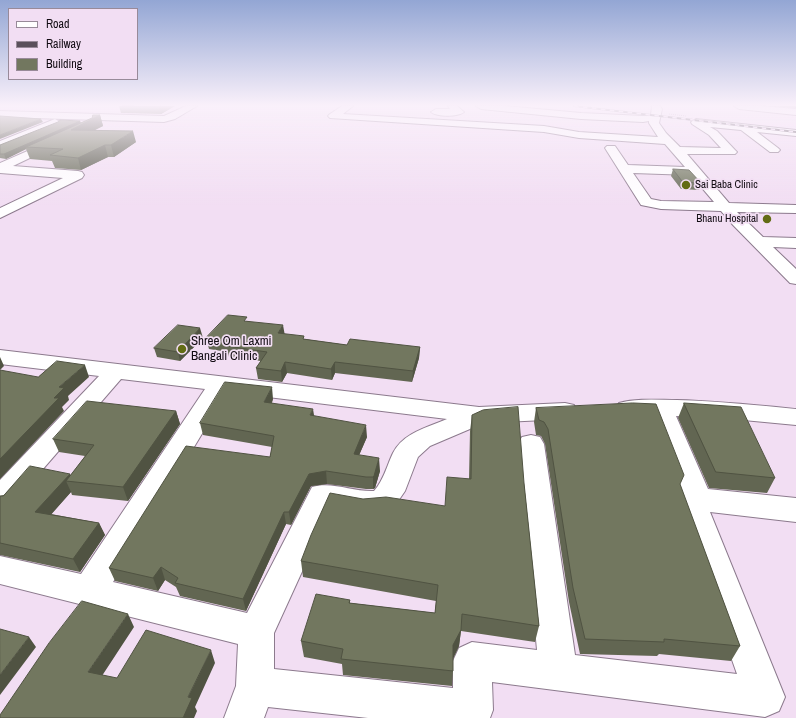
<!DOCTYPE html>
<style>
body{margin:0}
#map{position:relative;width:796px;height:718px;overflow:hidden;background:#f2def3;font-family:"Archivo Narrow",sans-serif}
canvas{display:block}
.legend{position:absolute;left:8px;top:8px;width:130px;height:72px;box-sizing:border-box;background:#f2def3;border:1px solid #988a99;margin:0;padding:5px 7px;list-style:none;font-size:12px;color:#110b12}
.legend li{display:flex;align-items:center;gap:8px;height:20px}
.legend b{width:20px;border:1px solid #988a99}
</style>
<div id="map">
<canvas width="796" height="718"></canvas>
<ul class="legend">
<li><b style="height:5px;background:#fff"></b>Road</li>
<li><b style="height:5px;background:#5a505b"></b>Railway</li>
<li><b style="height:11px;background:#72775f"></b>Building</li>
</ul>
</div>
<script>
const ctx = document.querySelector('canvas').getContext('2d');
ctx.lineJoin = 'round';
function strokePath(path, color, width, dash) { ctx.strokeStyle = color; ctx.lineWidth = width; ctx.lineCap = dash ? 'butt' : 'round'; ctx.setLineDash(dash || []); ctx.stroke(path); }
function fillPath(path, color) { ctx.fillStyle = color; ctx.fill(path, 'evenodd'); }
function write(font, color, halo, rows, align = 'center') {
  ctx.font = font + ' "Archivo Narrow",sans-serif'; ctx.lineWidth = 3.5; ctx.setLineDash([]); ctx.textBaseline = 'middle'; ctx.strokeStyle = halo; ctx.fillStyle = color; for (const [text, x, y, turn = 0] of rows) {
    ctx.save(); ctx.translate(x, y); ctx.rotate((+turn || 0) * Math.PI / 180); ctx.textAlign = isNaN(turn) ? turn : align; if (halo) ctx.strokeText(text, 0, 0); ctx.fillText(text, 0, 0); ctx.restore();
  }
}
const path = new Path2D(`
 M669 114 686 116`);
const minor = new Path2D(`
 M186 106H197L175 119 164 122 0 117V111L164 116Z
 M342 106H353L343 114 544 126 579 132 658 137 649 123V121L643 122 581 119 481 109 476 106H505L581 113 643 116 651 115 652 106H660L662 109 659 123 666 133 680 147 721 148 709 135 692 124 691 122 696 119 796 130V136L757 132 778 148 780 150 778 152H770L741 130 710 127 717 131 735 150 737 152 735 154H687L729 203 796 205V213L737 212 763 237 796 238V248L773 247 796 269V284L790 283 733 225 721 211 661 209 641 205 605 148 607 146H615L628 165 685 167 665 144 579 138 544 132 330 118 328 116 330 114ZM633 173 691 175 714 202 661 201 651 199Z
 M448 106H457L464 112C458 117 437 117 431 112L436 109H450Z
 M734 106H761L796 109V115L739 109Z
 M55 119 60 122 59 124 0 148V141Z
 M55 139 59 140 61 142 59 144 13 166 78 171 82 172 84 175 82 178 0 218V208L63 178 0 173V163Z
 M0 350 479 407 565 403 574 405 577 411 574 417 565 419 484 423 430 446 418 457 405 491 392 510 382 513 364 514 331 508 274 633V669L453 688V661L459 648 472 642 537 650 518 444 522 437 531 435 540 437 544 444 575 655 737 674 675 498 680 490 651 416 628 417 619 415 616 409 619 403C638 398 658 400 677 400 717 401 756 405 796 409V425L733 419 676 416 708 489 796 498V522L710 512 785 697 779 711 765 717 492 682 493 710 490 718H368L268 707 264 718H224L236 686 238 644 0 584V556L81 574 205 389 121 379 10 507 0 510V480L99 376 0 364ZM227 392 447 419C428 427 403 433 393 453 387 465 384 480 374 491 353 492 332 481 312 487L247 613 113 582Z`);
const rail = new Path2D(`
 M574 106 796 132`);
const wall = new Path2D(`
 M119 106H175L161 114 121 113Z
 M770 106H796V108Z
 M100 115 103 126 94 130 136 142 114 157H108L81 170 55 168 52 161 30 159 26 149 6 159 0 158V145L80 121 81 123Z
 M673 169 701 183 699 190 681 189 671 176Z
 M248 321 284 334 304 339 347 345 420 347 419 358 412 382 335 373 332 380 287 373 282 382 258 379 256 368 261 361 229 357 228 352 209 349 206 338Z
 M203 338 180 361 157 357 154 348Z
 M273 399 272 403 314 416 367 437 359 455 380 471 375 488 373 489H366L327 484 311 486 291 525 286 524 246 611 180 596 176 587 165 580 158 591 115 581 109 568 270 457 272 447 203 435 200 423Z
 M684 403 775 478 767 493 709 488 678 418Z
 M536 408 680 485 740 646 731 661 659 654 657 656 580 654 569 602 545 444 541 436 536 435 534 422Z
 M176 411 180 424 128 501 72 495 71 492 51 514 99 523 105 535 80 572 0 555V496L71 475 85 456 59 452 53 439Z
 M472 415 524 483 539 626 535 642 461 631 459 646 453 658V671L452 686 343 675 342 664 304 657 301 641 350 600V603L435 613 436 601 303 577 301 561 445 506 469 479 470 431Z`);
const shadedWall = new Path2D(`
 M161 106H175L161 114 159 107Z
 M100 115 103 126 74 141 71 130Z
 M41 119 43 122 0 139V135Z
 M80 121 81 124 26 147V149L6 159 4 154Z
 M133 131 136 142 114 157 111 145Z
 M105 145 108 157 81 170 78 158Z
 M283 325 285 336 278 333Z
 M200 328 203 338 180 361 178 352Z
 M420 347 419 358 412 382 413 371Z
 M0 357 4 366 0 370Z
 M285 362 287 373 282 382 281 371Z
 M335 362V373L332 380 331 369Z
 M85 365 89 377 68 396 69 400 62 407 64 411 0 479V459L54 398 59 387Z
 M272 387 273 399 266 414 264 402Z
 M313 409 315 421 310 415Z
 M176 411 180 424 128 501 123 487Z
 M366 425 367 437 354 467V454Z
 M379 458 380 471 375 488 373 489V477Z
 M326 471 327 484 311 486 291 525 289 512 309 474Z
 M70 474 74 482 66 481 71 492 42 525 35 512Z
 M284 512 286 524 246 611 243 599Z
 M99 523 105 535 80 572 73 559Z
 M161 567 165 580 158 591 153 578Z
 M128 614 134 627 96 685 88 672Z
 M461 630 459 646 452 661 453 645Z
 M29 637 36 647 0 695V675Z
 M211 650 215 663 195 707 197 711 194 718H183L188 697Z`);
const building = new Path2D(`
 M122 106H161L159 107Z
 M93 115H100L71 130 133 131 111 145H105L78 158 50 155 63 149 26 147 92 118Z
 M0 116 41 119 0 135Z
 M60 120 80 121 4 154H0V145L58 122Z
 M673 169 689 170 701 183 683 182Z
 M228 315 247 317 244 321 283 325 278 333 304 336 303 339 347 345 350 339 420 347 413 371 335 362 331 369 285 362 281 371 256 368 267 352 227 346 231 342 206 338Z
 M178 325 200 328 178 352 154 348Z
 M57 361 85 365 59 387 64 388 54 398H59L0 459V370L38 377Z
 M225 382 272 387 264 402 313 409 310 415 366 425 354 454 379 458 374 476 373 477H366L326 471 309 474 289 512H284L243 599 175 583 178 578 161 567 153 578 109 568 186 446 270 457 274 436 200 423Z
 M87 401 176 411 123 487 66 481 94 445 53 439Z
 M633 403 656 404 684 475 680 484 740 646 664 639V642L585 639 573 588 548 429 544 422 539 420 536 408Z
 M684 403 741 407 775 478 716 472Z
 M518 407 524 483 539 626 462 614 461 630 453 645V671L341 659 343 649 301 641 316 594 350 600 349 603 435 613 438 585 301 561 311 535 330 493 363 499 386 497 445 506 447 477 471 479 472 415 483 410Z
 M30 466 70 474 35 512 99 523 73 559 0 543V496H3Z
 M82 601 128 614 88 672 117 678 146 630 211 650 188 697 192 698 183 718H0V715L49 643Z
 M0 629 29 637 0 675Z`);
const markers = [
 [686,185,5,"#626c14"],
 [767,219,5,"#626c14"],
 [182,349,5,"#626c14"]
];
const farPoinames = [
 ["Sai Baba Clinic",695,185],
 ["Bhanu Hospital",758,219,"right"]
];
const poiNames = [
 ["Shree Om Laxmi",191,342],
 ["Bangali Clinic",191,357]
];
strokePath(minor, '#8c7a8d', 2);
strokePath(path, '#9b8c9c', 1, [1, 1]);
fillPath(minor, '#fff');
strokePath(rail, '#5a505b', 2);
strokePath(rail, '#f2def3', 1.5, [4.5]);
fillPath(wall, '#626652');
fillPath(shadedWall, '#505342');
fillPath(building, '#72775f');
strokePath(building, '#505342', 1);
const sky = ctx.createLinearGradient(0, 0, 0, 206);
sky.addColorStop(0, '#93a6d4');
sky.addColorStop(0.51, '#f9f0fa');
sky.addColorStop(1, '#f9f0fa00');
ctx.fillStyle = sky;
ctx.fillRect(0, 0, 796, 206);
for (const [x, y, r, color] of markers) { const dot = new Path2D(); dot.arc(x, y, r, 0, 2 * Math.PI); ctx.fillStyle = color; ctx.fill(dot); strokePath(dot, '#f2def3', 1.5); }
write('11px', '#110b12', '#f2def3', farPoinames, 'left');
write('13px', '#110b12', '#f2def3', poiNames, 'left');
</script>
